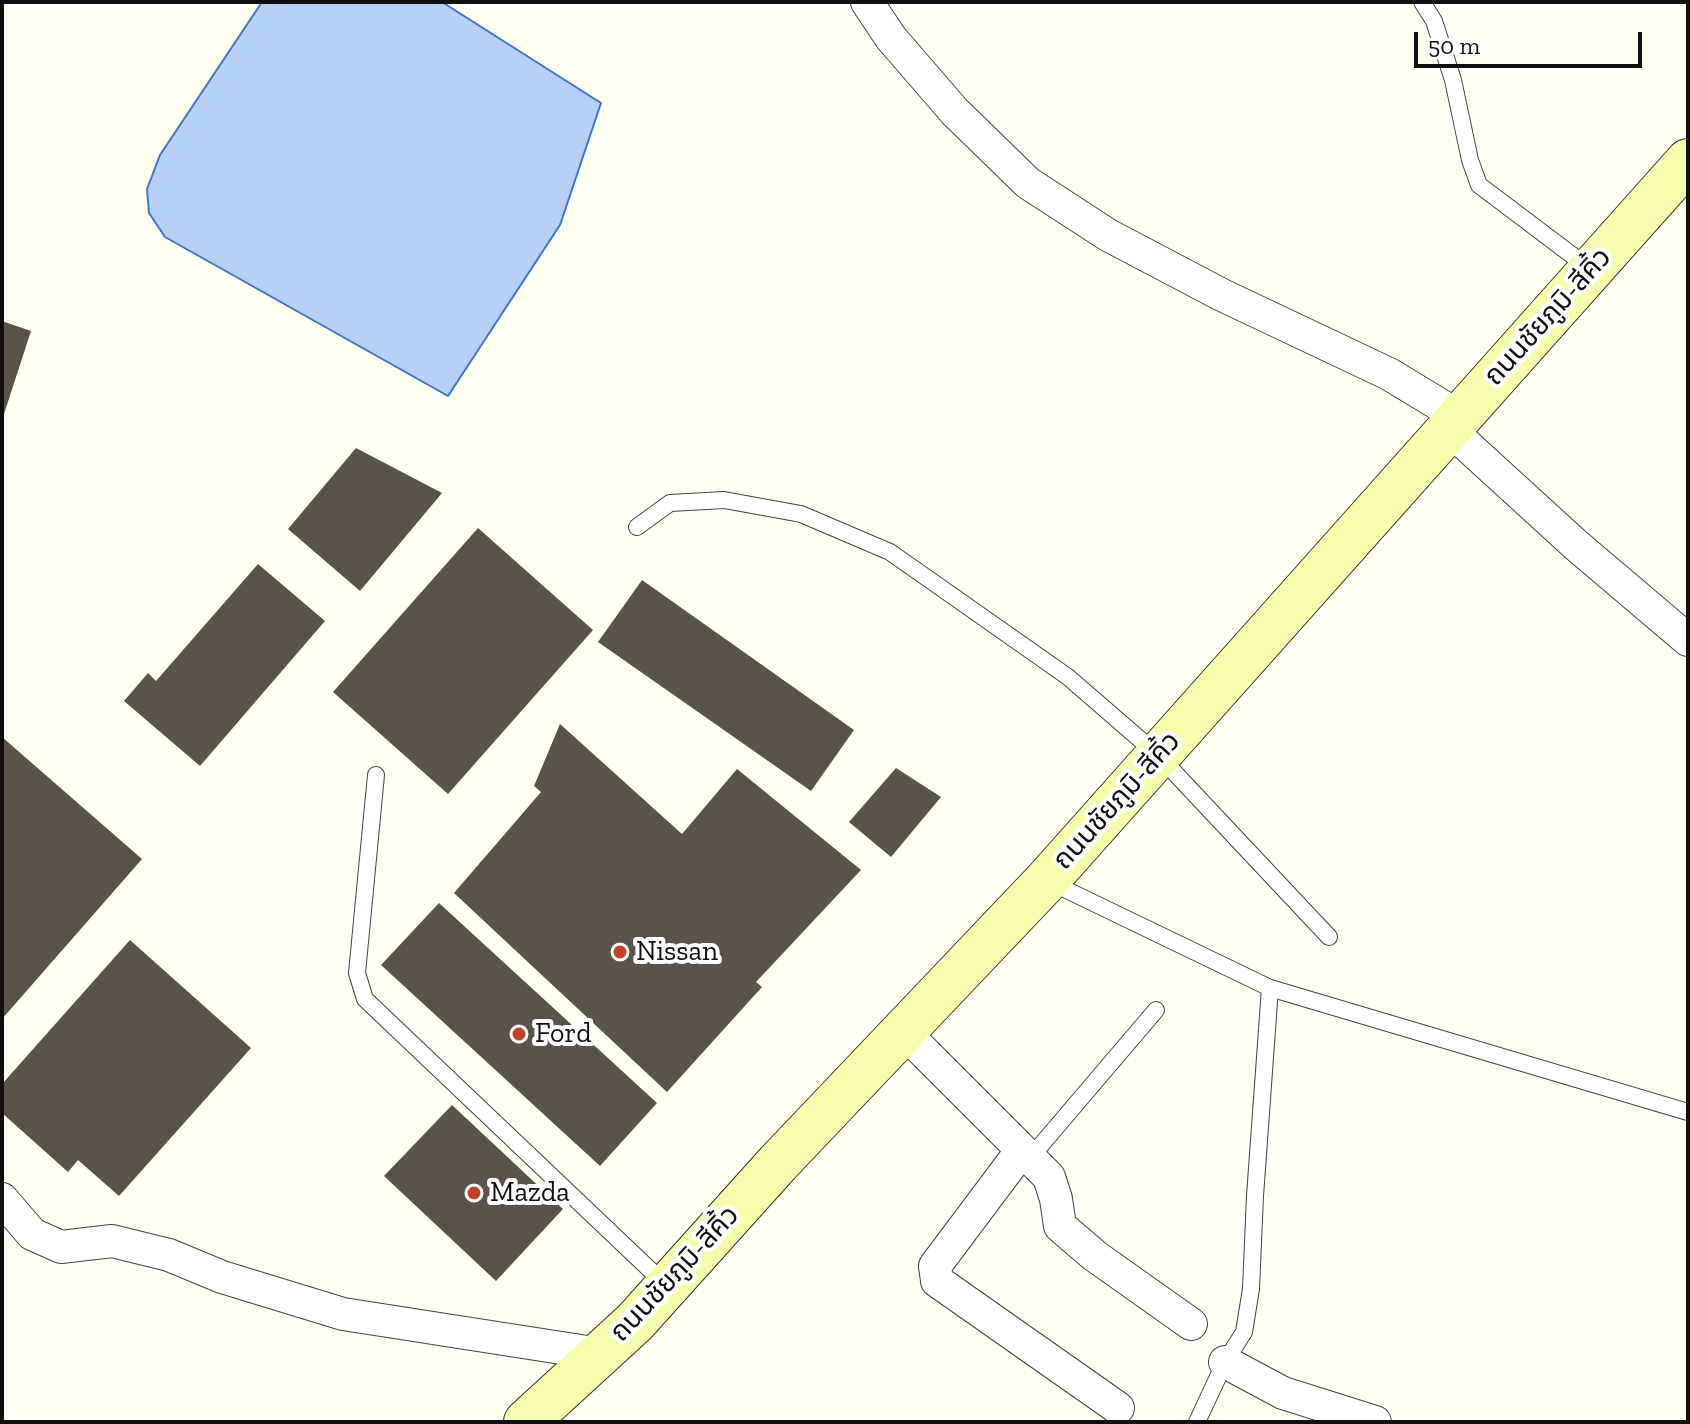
<!DOCTYPE html>
<meta charset="utf-8">
<style>
body{margin:0}
#map{position:relative;width:1690px;height:1424px;overflow:hidden;background:#fffff2;font-family:"Zilla Slab",serif}
canvas{display:block}
.frame{position:absolute;inset:0;border:4px solid #0f0f0f;pointer-events:none}
.scale{position:absolute;left:1414px;top:32px;width:228px;height:36px;box-sizing:border-box;border:4px solid #0f0f0f;border-top:0;padding-left:10px;font-size:24px;line-height:28px;white-space:nowrap;color:#0f0f0f;-webkit-text-stroke:6px #fff;paint-order:stroke}
</style>
<div id="map">
<canvas width="1690" height="1424"></canvas>
<div class="frame"></div>
<div class="scale">50 m</div>
</div>
<script>
const ctx = document.querySelector('canvas').getContext('2d');
ctx.lineJoin = 'round';
function fillPath(path, color) { ctx.fillStyle = color; ctx.fill(path, 'evenodd'); }
function strokePath(path, color, width, dash) { ctx.strokeStyle = color; ctx.lineWidth = width; ctx.lineCap = dash ? 'butt' : 'round'; ctx.setLineDash(dash || []); ctx.stroke(path); }
function write(font, color, halo, rows, align = 'center') {
  ctx.font = font + ' "Zilla Slab","Noto Sans Thai",serif'; ctx.lineWidth = 8; ctx.setLineDash([]); ctx.textBaseline = 'middle'; ctx.strokeStyle = halo; ctx.fillStyle = color; for (const [text, x, y, turn = 0] of rows) {
    ctx.save(); ctx.translate(x, y); ctx.rotate((+turn || 0) * Math.PI / 180); ctx.textAlign = isNaN(turn) ? turn : align; if (halo) ctx.strokeText(text, 0, 0); ctx.fillText(text, 0, 0); ctx.restore();
  }
}
const water = new Path2D(`
 M262 2H442L601 103 560 225 448 396 165 237 149 213 147 189 160 155Z`);
const building = new Path2D(`
 M2 321 31 331 3 417H2Z
 M356 448 442 493 360 591 288 529Z
 M478 528 593 630 448 794 333 692Z
 M258 564 325 621 200 766 124 701 148 673 156 681Z
 M642 580 854 730 811 791 598 642Z
 M560 724 682 834 737 769 861 870 756 982 762 987 667 1092 454 893 541 792 534 786Z
 M2 737 142 859 2 1019Z
 M896 768 941 797 891 857 849 822Z
 M439 903 657 1103 600 1166 381 965Z
 M130 940 251 1048 119 1196 78 1160 68 1172 2 1113V1084Z
 M452 1105 563 1209 496 1281 384 1176Z`);
const service = new Path2D(`
 M1422 2 1434 21 1453 80 1470 160 1479 185 1589 268
 M637 527 670 503 724 500 801 514 890 552 1068 677 1158 755 1329 937
 M376 775 357 973 365 999 665 1284
 M1048 881 1270 988 1688 1112
 M1030 1158 1156 1010
 M1197 1422 1225 1362 1244 1332 1251 1289 1255 1196 1270 988`);
const minor = new Path2D(`
 M867 2 891 38 955 112 1028 183 1108 235 1222 295 1389 374 1460 417
 M1449 429 1576 545 1688 640
 M903 1031 1049 1177 1056 1199 1060 1226 1095 1256 1191 1324
 M1022 1150 935 1266 937 1281 1118 1408
 M2 1199 32 1234 61 1247 112 1241 169 1255 222 1277 343 1314 600 1354
 M1225 1362 1283 1393 1375 1422`);
const secondary = new Path2D(`
 M526 1422 635 1322 778 1163 1047 880 1688 161`);
const markers = [
 [620,952,8,"#bf4128"],
 [519,1034,8,"#bf4128"],
 [474,1193,8,"#bf4128"]
];
const streetNames = [
 ["ถนนชัยภูมิ-สีคิ้ว",1548,317,-48],
 ["ถนนชัยภูมิ-สีคิ้ว",1117,801,-48],
 ["ถนนชัยภูมิ-สีคิ้ว",675,1274,-47]
];
const poiNames = [
 ["Nissan",636,952],
 ["Ford",535,1034],
 ["Mazda",490,1193]
];
fillPath(water, '#b7d0f6');
strokePath(water, '#3e74cc', 2);
fillPath(building, '#58534b');
strokePath(service, '#424242', 18);
strokePath(minor, '#424242', 34);
strokePath(secondary, '#313131', 46);
strokePath(service, '#fff', 16);
strokePath(minor, '#fff', 32);
strokePath(secondary, '#f5fead', 44);
for (const [x, y, r, color] of markers) { const dot = new Path2D(); dot.arc(x, y, r, 0, 2 * Math.PI); ctx.fillStyle = color; ctx.fill(dot); strokePath(dot, '#fff', 3); }
write('28px', '#0f0f0f', '#fff', streetNames);
write('28px', '#0f0f0f', '#fff', poiNames, 'left');
</script>
